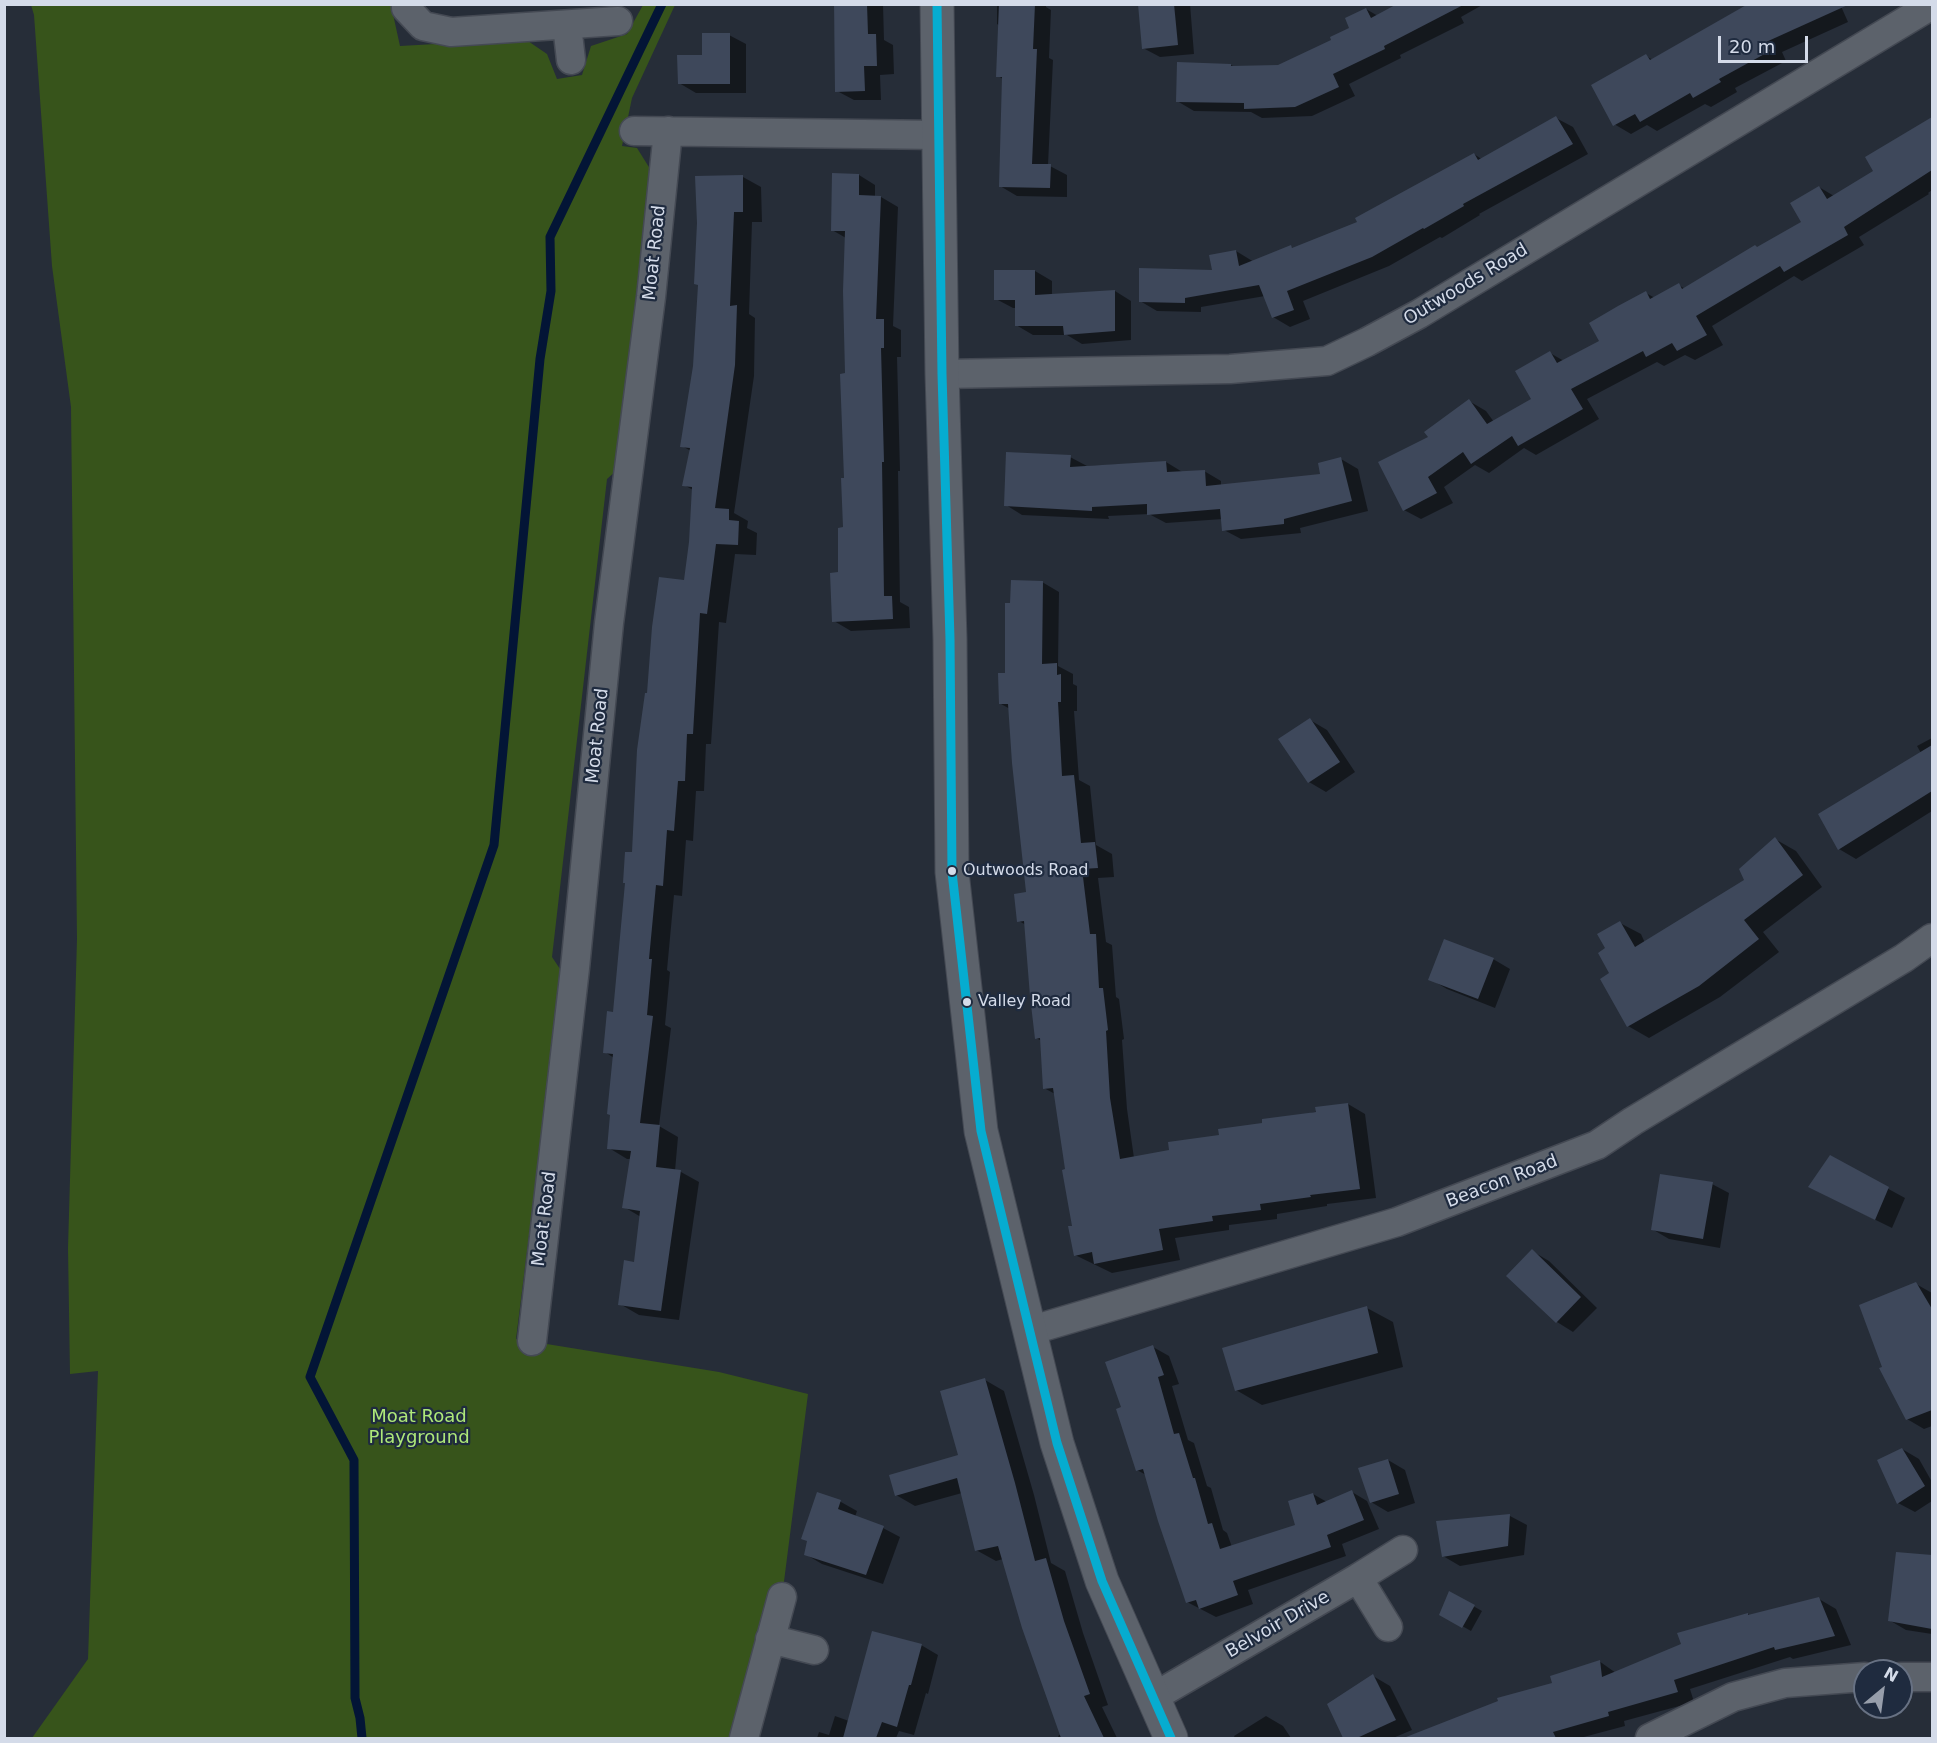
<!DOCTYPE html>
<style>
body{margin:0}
#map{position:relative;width:1937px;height:1743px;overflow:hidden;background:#262d38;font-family:"DejaVu Sans",sans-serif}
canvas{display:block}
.frame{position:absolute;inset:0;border:6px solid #d4dbe9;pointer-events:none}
.north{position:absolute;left:1853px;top:1659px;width:60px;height:60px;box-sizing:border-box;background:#1f2b3f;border:2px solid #677183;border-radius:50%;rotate:29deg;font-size:16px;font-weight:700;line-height:24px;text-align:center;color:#d4dbe9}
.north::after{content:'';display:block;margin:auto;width:21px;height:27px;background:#979eab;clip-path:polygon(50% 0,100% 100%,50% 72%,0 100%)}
.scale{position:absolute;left:1718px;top:36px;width:90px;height:27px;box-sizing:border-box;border:3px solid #d4dbe9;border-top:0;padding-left:8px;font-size:18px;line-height:21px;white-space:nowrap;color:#d4dbe9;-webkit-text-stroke:4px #1f2b3f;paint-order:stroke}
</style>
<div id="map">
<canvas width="1937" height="1743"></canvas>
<div class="frame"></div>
<div class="north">N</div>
<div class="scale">20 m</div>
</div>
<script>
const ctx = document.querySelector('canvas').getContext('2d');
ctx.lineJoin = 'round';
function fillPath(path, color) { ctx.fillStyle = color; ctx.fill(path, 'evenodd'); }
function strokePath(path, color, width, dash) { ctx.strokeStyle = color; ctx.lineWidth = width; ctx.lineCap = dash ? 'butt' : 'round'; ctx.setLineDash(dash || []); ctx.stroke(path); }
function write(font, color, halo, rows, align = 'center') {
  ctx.font = font + ' "DejaVu Sans",sans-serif'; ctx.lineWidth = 4.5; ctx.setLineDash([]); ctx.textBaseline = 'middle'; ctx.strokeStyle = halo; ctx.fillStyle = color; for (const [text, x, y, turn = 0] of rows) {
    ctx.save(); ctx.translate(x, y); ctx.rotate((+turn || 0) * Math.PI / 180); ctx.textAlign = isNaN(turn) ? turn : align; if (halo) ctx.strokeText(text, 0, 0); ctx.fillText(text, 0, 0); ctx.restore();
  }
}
const green = new Path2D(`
 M31 5H391L400 46 525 39 547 54 557 79 582 75 591 46 627 34 643 5H675L632 98 622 146 637 148 652 172 618 469 607 479 552 957 562 972 516 1339 719 1372 808 1394 782 1597 748 1738H32L88 1659 98 1371 70 1374 68 1248 77 939 71 407 52 266 34 15Z`);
const shadow = new Path2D(`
 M834 4H883L884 40 893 45 894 74 880 75 881 100H854L837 91Z
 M997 4H1046V7L1051 10 1049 58 1053 60 1048 165 1067 175V197L1017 196 1000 186 1003 79 998 76 1000 26 997 24Z
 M1139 4H1190L1194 54 1160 57 1143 48Z
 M1400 4H1484L1461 17 1464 23 1400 55 1401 58 1349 84 1355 96 1312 116 1262 118 1251 112 1194 111 1177 101 1231 65 1235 67 1278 66 1333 41 1351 29 1366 9 1378 16Z
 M1743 4H1840L1848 22 1782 52 1786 61 1735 88 1737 92 1711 107 1705 104 1657 131 1647 125 1631 134 1614 124 1646 56 1653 60 1745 8Z
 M729 35 746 44V93H696L679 83 704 57Z
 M1556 118 1573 127 1588 154 1479 214 1480 215 1442 238 1440 237 1389 266 1303 301 1310 319 1290 327 1273 317 1265 296 1201 307V312L1157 311 1140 301 1214 271 1236 251 1254 262 1291 247 1294 249 1359 223 1474 154 1483 160Z
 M1932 119V190L1928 193 1929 194 1859 237 1864 245 1802 281 1794 276 1712 326 1723 345 1695 360 1685 355 1664 366 1657 362 1587 399 1599 419 1536 455 1524 448 1489 473 1475 465 1444 487 1453 503 1421 519 1404 510 1430 438 1469 401 1486 411 1494 422 1533 400 1550 353 1564 361 1601 342 1646 293 1655 298 1679 285 1685 289 1803 222 1819 187 1834 196 1875 171 1867 157Z
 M859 175 875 185V197H881L898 207 893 326 901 330V357H897L900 471H898L900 602 909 607 910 628 851 631 834 621 845 529 846 238 832 230Z
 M743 177 761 187 762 222H752L749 314 755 318 754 376 734 513 748 521 747 528 757 533 756 555 735 554 726 623 719 622 711 744H706L704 791H696L693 841 686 840 682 896 674 895 667 970 670 972 665 1025 671 1028 659 1126 678 1137 675 1171 681 1172 699 1182 679 1320 639 1315 620 1304 635 1264 641 1217 624 1207 631 1159H627L609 1148 614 1058 605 1052 614 1013 633 854 648 695 685 582 691 542 693 490 684 485 691 451 682 446 695 366Z
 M1035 271 1052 281V295L1115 291 1131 301V340L1082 344 1067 335H1033L1016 325V308H1013L996 299Z
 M1070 457 1087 466 1166 462 1184 473 1204 471 1221 481V486L1322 475 1341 459 1358 469 1368 511 1300 528 1301 533 1241 539 1224 530 1223 519 1166 523 1149 514 1108 516 1109 519 1022 515 1006 505Z
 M1042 582 1059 592 1058 666 1073 674V684L1077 686V711H1074L1079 780 1090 786 1096 845 1112 854 1114 877 1098 878 1106 942 1112 945 1116 997 1119 999 1124 1039 1122 1040 1127 1109 1134 1158 1170 1151 1264 1124 1348 1104 1365 1114 1376 1198 1327 1204V1206L1277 1214V1219L1229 1225V1230L1175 1238 1180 1260 1112 1273 1075 1255 1067 1171 1055 1094 1044 1088 1042 1041 1036 1038 1026 925 1019 921 1028 893 1010 709 1001 704 1006 674 1012 605Z
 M1310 720 1327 730 1355 772 1326 792 1309 782Z
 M1932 738V811L1856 859 1839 849 1820 814 1921 753 1917 746Z
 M1775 839 1796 851 1822 887 1763 932 1779 952 1720 997 1649 1038 1628 1026 1612 974 1607 949 1620 923 1641 934 1645 943 1746 880Z
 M1493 959 1510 969 1495 1008 1447 989 1430 979Z
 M1830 1157 1905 1198 1892 1228 1827 1196Z
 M1712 1184 1729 1193 1720 1248 1669 1239 1652 1229Z
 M1532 1251 1549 1261 1597 1308 1573 1332 1557 1322Z
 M1916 1284 1932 1293V1426L1924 1429 1907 1419Z
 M1367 1308 1393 1322 1403 1367 1262 1405 1236 1390Z
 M1153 1347 1169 1356 1179 1384 1172 1386 1188 1440 1194 1443 1207 1486 1211 1488 1223 1530 1227 1533 1232 1547 1297 1526 1313 1494 1327 1502 1352 1492 1367 1501 1379 1529 1342 1544 1346 1556 1248 1590 1253 1604 1216 1617 1187 1602 1146 1475 1137 1470 1123 1408Z
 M985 1380 1004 1391 1034 1495 1051 1563 1065 1571 1083 1633 1108 1705 1102 1707 1117 1738H1059L1058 1736 1061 1734 1003 1559 996 1561 976 1550 962 1493 915 1506 896 1495 960 1456Z
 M1902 1449 1919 1459 1932 1482V1501L1915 1512 1898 1503Z
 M1388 1460 1405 1470 1415 1503 1388 1512 1371 1502Z
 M818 1494 841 1502 857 1511 855 1517 883 1528 900 1537 883 1584 822 1564 805 1554Z
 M1510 1516 1527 1525 1524 1555 1460 1566 1443 1556 1438 1522Z
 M1898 1553 1932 1557V1634L1906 1630 1889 1620Z
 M1450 1593 1482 1611 1471 1631 1441 1614Z
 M1819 1599 1836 1609 1851 1645 1793 1659 1790 1657 1690 1689 1694 1702 1624 1721 1625 1726 1580 1738H1439L1435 1727 1554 1683 1599 1661 1616 1673 1683 1645 1748 1614 1750 1616Z
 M921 1645 938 1655 928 1694 926 1693 914 1735 899 1731 896 1738H817L819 1732 829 1735 835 1716 849 1721Z
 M1373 1676 1390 1686 1412 1730 1393 1738H1345L1329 1704Z
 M1266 1716 1283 1726 1291 1738H1235L1234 1736Z`);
const stream = new Path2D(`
 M362 1738 360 1718 355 1698 354 1460 310 1377 494 845 540 359 551 291 550 237 662 4`);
const building = new Path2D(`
 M834 4H867L868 34H876L877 66H864L865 91 835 92Z
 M999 4H1035L1033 49H1037L1032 164H1051L1050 188 999 187 1002 77H996Z
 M1138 4H1174L1178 45 1142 49Z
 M1397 4H1465L1384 46 1385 49 1333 74 1339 87 1295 107 1244 109V103L1176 102 1177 62 1231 64V66L1278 65 1331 40 1330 37 1349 28 1345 18 1366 8 1371 18Z
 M1748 4H1850L1766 42 1770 51 1719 79 1721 82 1693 98 1690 93 1640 122 1635 114 1613 126 1591 85 1646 54 1650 60Z
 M702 33H730V84H678L677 55H702Z
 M1556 116 1573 144 1463 204 1464 206 1424 229 1423 228 1372 257 1287 291 1294 310 1272 318 1259 285 1185 298V303L1139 302V268L1212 270 1209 255 1236 250 1239 266 1291 245 1292 248 1357 222 1355 218 1474 153 1478 160Z
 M1932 117V170L1844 227 1848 235 1784 272 1780 266 1696 316 1707 335 1677 351 1672 343 1646 357 1643 351 1571 389 1583 409 1518 446 1512 436 1471 464 1463 452 1428 477 1437 493 1403 511 1378 462 1428 437 1424 432 1469 399 1487 424 1531 399 1515 371 1550 351 1557 363 1599 341 1589 323 1618 306 1646 291 1650 299 1679 283 1682 289 1755 245 1757 247 1801 222 1790 203 1819 186 1827 199 1873 171 1865 157Z
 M832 173 859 174V195L881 196 876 319H884V348H881L884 462H882L884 596H892L893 619 832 622 830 573 838 572V528L843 527 841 478H844L840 374 845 373 843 291 845 231H831Z
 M743 175V212H734L730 306 737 305 735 365 715 508 729 509V520L739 521 738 545 716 544 707 614 700 613 693 734H687L685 781H678L674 831 667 830 663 886 656 885 649 959H652L647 1015 653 1016 640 1123 660 1125 656 1167 681 1170 661 1311 618 1305 624 1260 634 1262 640 1211 622 1208 631 1151 607 1149 610 1115 607 1114 613 1054 603 1053 607 1011 613 1012 625 883H623L625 852H632L637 750 645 693H647L652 627 659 577 684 580 689 542 692 487 682 486 690 448 680 447 693 366 698 285 694 284 697 223 695 176Z
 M994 270H1035V295L1115 290V331L1064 335 1063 326H1015V300H994Z
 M1006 452 1071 455 1070 467 1166 461 1167 472 1205 470 1206 486 1320 474 1318 463 1341 457 1352 501 1284 519V524L1222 531 1220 509 1147 515V504L1092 507V511L1004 506Z
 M1011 580 1043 581 1042 664 1057 663V675L1061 674V702H1058L1062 776 1074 775 1081 843 1095 842 1098 868 1082 869 1090 934H1096L1099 988H1103L1108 1030 1106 1031 1110 1098 1120 1159 1169 1150 1168 1142 1219 1135 1218 1129 1262 1123V1119L1316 1112 1315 1107 1348 1103 1360 1189 1310 1195 1311 1197 1260 1204 1261 1210 1212 1216 1213 1221 1159 1229 1163 1250 1094 1264 1092 1252 1074 1256 1068 1226H1072L1062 1170 1065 1169 1053 1088 1043 1089 1040 1038 1035 1039 1030 996 1024 921 1017 922 1014 894 1026 892 1012 763 1008 704H999L998 673H1005V603H1010Z
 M1310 718 1340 762 1308 783 1278 739Z
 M1932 745V791L1838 850 1818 814Z
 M1775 837 1803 875 1744 920 1759 939 1699 986 1627 1027 1600 979 1609 973 1598 953 1605 948 1597 934 1620 921 1635 947 1744 880 1739 869Z
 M1444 939 1494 958 1478 999 1428 980Z
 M1830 1155 1889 1187 1875 1220 1808 1187Z
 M1660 1174 1713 1182 1703 1239 1651 1230Z
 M1532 1249 1581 1297 1556 1323 1506 1276Z
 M1916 1282 1932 1309V1410L1906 1420 1879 1368 1882 1367 1859 1305Z
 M1367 1306 1378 1353 1235 1391 1222 1348Z
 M1153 1345 1164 1375 1158 1377 1174 1434 1179 1433 1193 1478H1195L1208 1524 1212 1523 1220 1549 1295 1525 1288 1501 1313 1493 1317 1505 1352 1490 1364 1520 1327 1535 1331 1547 1233 1581 1238 1595 1199 1609 1196 1600 1186 1603 1158 1521 1143 1469 1136 1471 1116 1409 1121 1407 1105 1362Z
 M985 1378 1015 1483 1035 1561 1046 1558 1064 1621 1090 1694 1084 1696 1104 1738H1061L1022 1628 998 1546 975 1551 957 1478 895 1496 889 1475 958 1455 940 1391Z
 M1902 1448 1925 1486 1897 1504 1877 1460Z
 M1388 1459 1399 1494 1370 1503 1358 1468Z
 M817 1492 841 1500 838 1509 884 1526 866 1575 804 1555 807 1541 801 1539Z
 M1510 1514 1508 1546 1442 1557 1436 1521Z
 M1896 1552 1932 1555V1629L1888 1621Z
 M1449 1591 1475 1605 1462 1628 1439 1615Z
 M1819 1597 1835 1636 1775 1650 1774 1647 1674 1680 1678 1692 1608 1712 1609 1716 1553 1732 1556 1738H1406V1737L1498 1701 1497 1698 1552 1683 1550 1676 1600 1660 1602 1677 1681 1644 1677 1633 1748 1613V1615Z
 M872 1631 922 1644 911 1685H909L897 1727 882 1722 876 1738H843Z
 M1373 1674 1396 1720 1357 1738H1343L1327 1704Z`);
const minor = new Path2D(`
 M406 4V8L423 26 451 32 618 21
 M567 25 571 60
 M634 131 939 135
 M942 374 1230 369 1327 361 1367 342 1419 314 1932 5
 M1029 1331 1397 1222 1597 1145 1633 1121 1904 958 1932 938
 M532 1341 575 968 609 623 651 297 668 131
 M1358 1578 1388 1627
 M770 1639 814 1650
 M1901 1677H1932
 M1152 1698 1358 1578 1403 1550
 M744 1738 782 1597
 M1650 1738 1733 1697 1785 1683 1865 1677`);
const tertiary = new Path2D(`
 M937 4 942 374 950 639 952 872 981 1131 1057 1443 1102 1581 1171 1738`);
const bus1 = new Path2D(`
 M937 4 942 374 950 639 952 872 981 1131 1057 1443 1102 1581 1171 1738`);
const markers = [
 [952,871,5,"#d4dbe9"],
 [967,1002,5,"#d4dbe9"]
];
const busNames = [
 ["Outwoods Road",963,871],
 ["Valley Road",978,1002]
];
const streetNames = [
 ["Moat Road",655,253,-84],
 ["Outwoods Road",1466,285,-31],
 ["Moat Road",598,736,-84],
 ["Beacon Road",1502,1182,-21],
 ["Moat Road",545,1219,-83],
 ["Belvoir Drive",1278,1625,-30]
];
const parkNames = [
 ["Moat Road",419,1417],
 ["Playground",419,1438]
];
fillPath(green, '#37541b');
fillPath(shadow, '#0007');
strokePath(stream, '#031536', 9);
fillPath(building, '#3e485b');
strokePath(minor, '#444953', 31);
strokePath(tertiary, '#444953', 35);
strokePath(minor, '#5c626b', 28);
strokePath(tertiary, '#5c626b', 33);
strokePath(bus1, '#06acd0', 9);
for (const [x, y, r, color] of markers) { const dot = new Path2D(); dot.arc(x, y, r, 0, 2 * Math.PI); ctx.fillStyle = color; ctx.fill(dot); strokePath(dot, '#1f2b3f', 2); }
write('16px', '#d4dbe9', '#1f2b3f', busNames, 'left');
write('18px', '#d4dbe9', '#1f2b3f', streetNames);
write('18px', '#aee879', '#1f2b3f', parkNames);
</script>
